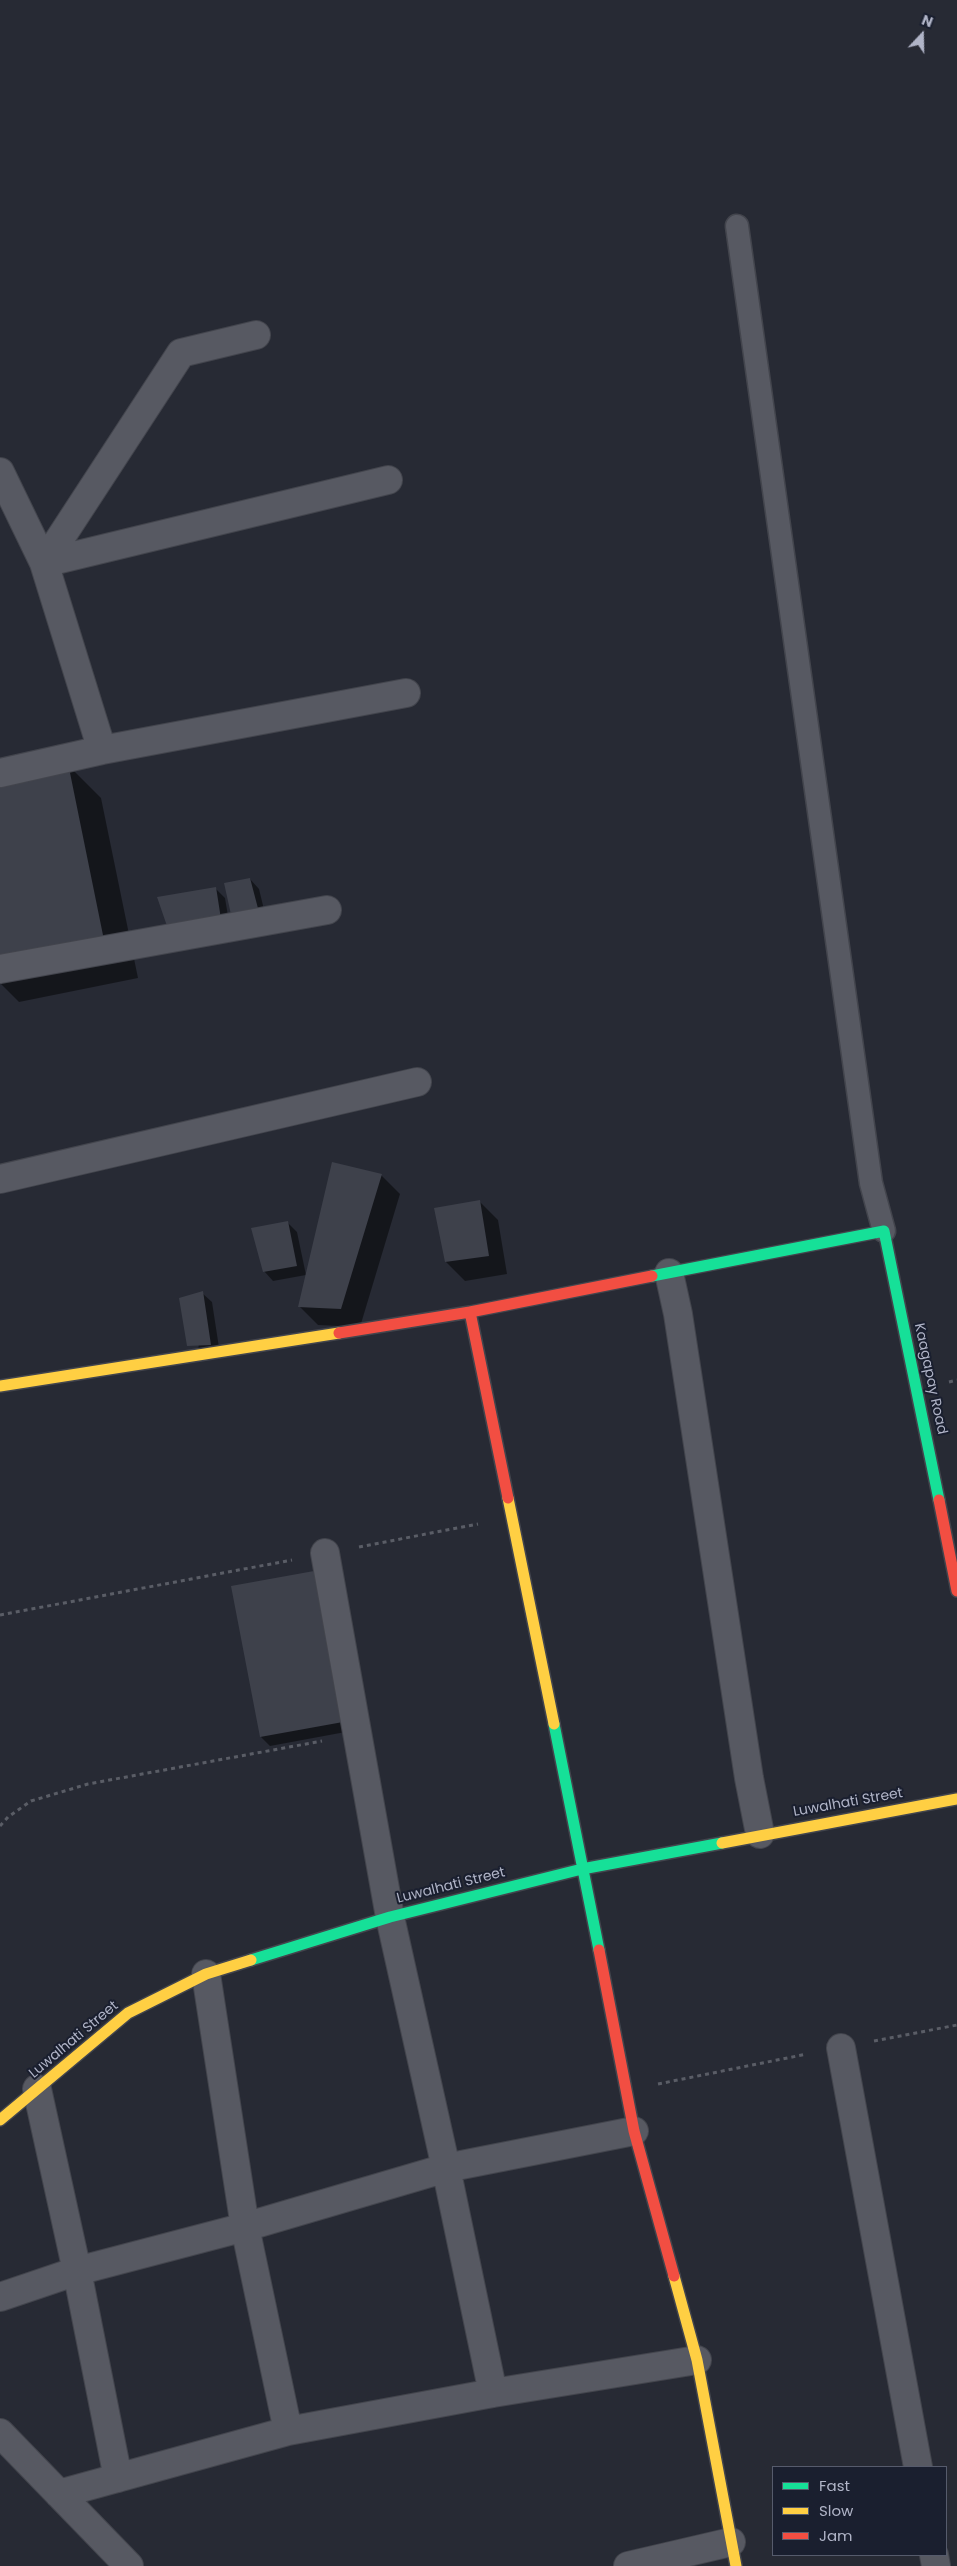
<!DOCTYPE html>
<style>
body{margin:0}
#map{position:relative;width:957px;height:2566px;overflow:hidden;background:#272a34;font-family:Poppins,sans-serif}
canvas{display:block}
.legend{position:absolute;left:772px;top:2466px;width:175px;height:90px;box-sizing:border-box;background:#1a1f2f;border:1px solid #565b6c;margin:0;padding:6px 9px;list-style:none;font-size:15px;color:#b0b4c7}
.legend li{display:flex;align-items:center;gap:10px;height:25px}
.legend b{width:25px;border:1px solid #565b6c}
.north{position:absolute;left:897px;top:10px;width:50px;height:50px;-webkit-text-stroke:4px #1a1f2f;paint-order:stroke;rotate:21deg;font-size:14px;font-weight:700;line-height:20px;text-align:center;color:#b0b4c7}
.north::after{content:'';display:block;margin:auto;width:18px;height:22px;background:#b0b4c7;clip-path:polygon(50% 0,100% 100%,50% 72%,0 100%)}
</style>
<div id="map">
<canvas width="957" height="2566"></canvas>
<ul class="legend">
<li><b style="height:6px;background:#16e098"></b>Fast</li>
<li><b style="height:6px;background:#ffcf43"></b>Slow</li>
<li><b style="height:6px;background:#f24e42"></b>Jam</li>
</ul>
<div class="north">N</div>
</div>
<script>
const ctx = document.querySelector('canvas').getContext('2d');
ctx.lineJoin = 'round';
function fillPath(path, color) { ctx.fillStyle = color; ctx.fill(path, 'evenodd'); }
function strokePath(path, color, width, dash) { ctx.strokeStyle = color; ctx.lineWidth = width; ctx.lineCap = dash ? 'butt' : 'round'; ctx.setLineDash(dash || []); ctx.stroke(path); }
function write(font, color, halo, rows, align = 'center') {
  ctx.font = font + ' Poppins,sans-serif'; ctx.lineWidth = 4; ctx.setLineDash([]); ctx.textBaseline = 'middle'; ctx.strokeStyle = halo; ctx.fillStyle = color; for (const [text, x, y, turn = 0] of rows) {
    ctx.save(); ctx.translate(x, y); ctx.rotate((+turn || 0) * Math.PI / 180); ctx.textAlign = isNaN(turn) ? turn : align; if (halo) ctx.strokeText(text, 0, 0); ctx.fillText(text, 0, 0); ctx.restore();
  }
}
const shadow = new Path2D(`
 M68 765 101 798 138 978 19 1002 0 983V778Z
 M250 879 259 889 268 926 242 928Z
 M215 888 225 898 230 928 159 898Z
 M381 1175 400 1194 360 1327 318 1325 299 1306Z
 M479 1201 498 1220 507 1274 465 1281 446 1262 436 1209Z
 M288 1223 297 1232 306 1275 273 1281 264 1271Z
 M202 1293 212 1302 220 1354 198 1355Z
 M313 1572 323 1581 351 1731 270 1746 261 1737Z`);
const building = new Path2D(`
 M68 763 105 945 0 966V777Z
 M250 878 260 916 232 919 224 883Z
 M216 887 221 919 167 926 157 897Z
 M332 1162 382 1174 341 1309 298 1307Z
 M480 1200 489 1256 445 1262 434 1208Z
 M288 1221 297 1266 263 1272 251 1228Z
 M203 1291 211 1345 187 1346 179 1298Z
 M314 1571 343 1722 260 1737 231 1586Z`);
const path = new Path2D(`
 M949 1382 957 1380
 M359 1547 478 1524
 M0 1615 292 1560
 M0 1826 8 1817 31 1801 88 1784 322 1741
 M874 2041 957 2025
 M658 2084 807 2054`);
const lane = new Path2D(`
 M737 226 871 1183 884 1231`);
const street = new Path2D(`
 M0 472 44 563 102 750
 M44 563 388 480
 M44 563 181 353 256 335
 M0 773 102 750 406 693
 M0 969 327 910
 M0 1179 417 1082
 M669 1273 678 1314 749 1778 760 1834
 M325 1553 390 1917 446 2168 493 2393
 M206 1974 245 2227 288 2431
 M841 2048 918 2467
 M37 2089 77 2271 118 2478
 M0 2297 77 2271 245 2227 446 2168 634 2131
 M0 2433 129 2566
 M59 2494 288 2431 493 2393 697 2360
 M934 2555 936 2566
 M628 2566 731 2542`);
const fast = new Path2D(`
 M652 1276 884 1231 939 1500
 M554 1724 599 1950
 M251 1960 390 1917 582 1869 722 1843`);
const slow = new Path2D(`
 M0 1386 339 1333
 M508 1498 554 1724
 M722 1843 957 1799
 M0 2120 128 2013 206 1974 251 1960
 M674 2276 697 2360 736 2566`);
const jam = new Path2D(`
 M470 1312 508 1498
 M339 1333 470 1312 652 1276
 M939 1500 957 1591
 M599 1950 634 2131 674 2276`);
const streetNames = [
 ["Kaagapay Road",930,1379,78],
 ["Luwalhati Street",848,1803,-10],
 ["Luwalhati Street",451,1886,-14],
 ["Luwalhati Street",74,2040,-40]
];
fillPath(shadow, '#0007');
fillPath(building, '#3e414b');
strokePath(lane, '#43454d', 25);
strokePath(street, '#43454d', 30);
strokePath(fast, '#43454d', 14);
strokePath(slow, '#43454d', 14);
strokePath(jam, '#43454d', 14);
strokePath(path, '#5a5d66', 3, [4, 4]);
strokePath(lane, '#575962', 22);
strokePath(street, '#575962', 28);
strokePath(fast, '#16e098', 11);
strokePath(slow, '#ffcf43', 11);
strokePath(jam, '#f24e42', 11);
write('14px', '#b0b4c7', '#1a1f2f', streetNames);
</script>
